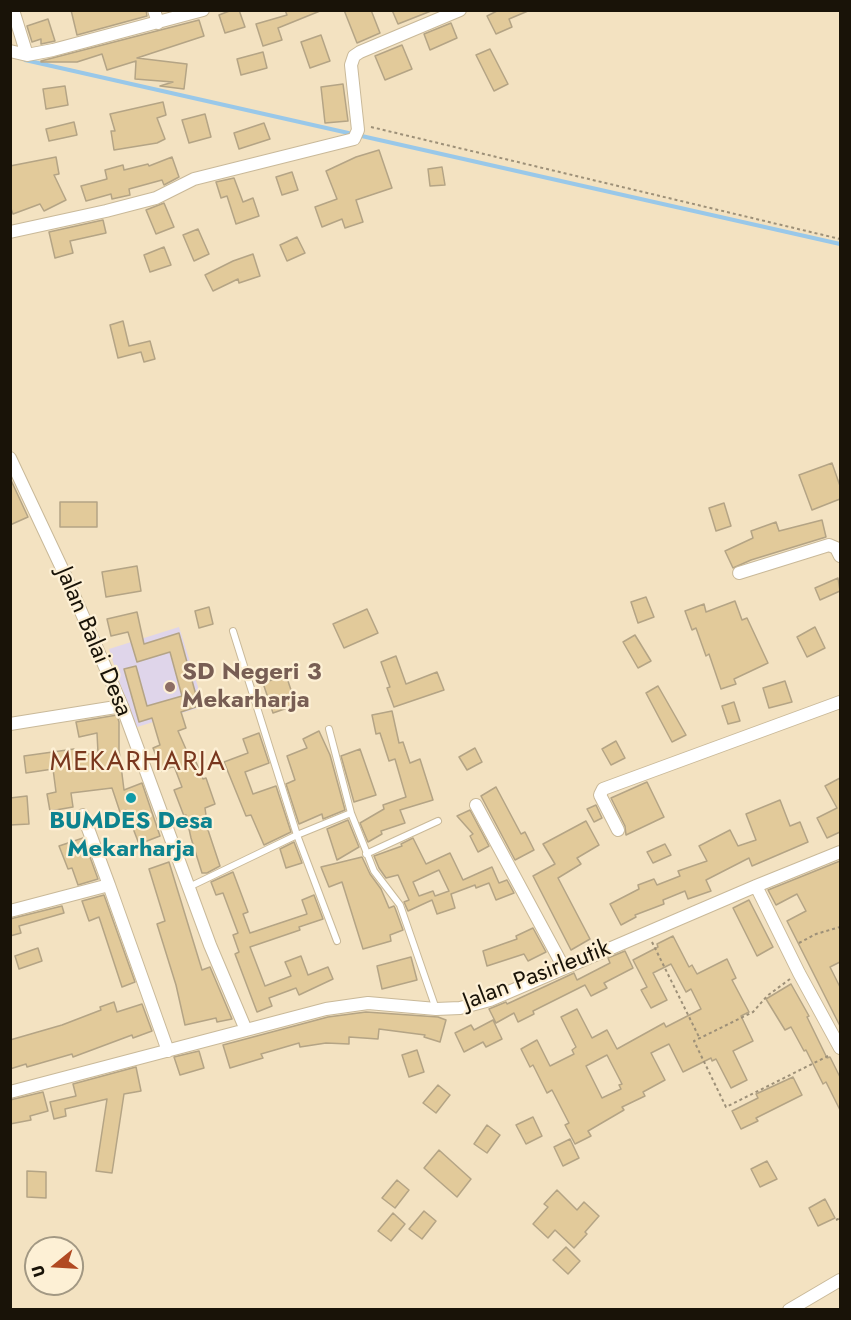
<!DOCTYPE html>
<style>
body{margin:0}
#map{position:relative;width:851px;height:1320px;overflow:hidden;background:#f3e2c1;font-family:Jost,sans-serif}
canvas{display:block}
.frame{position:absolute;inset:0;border:12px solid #191308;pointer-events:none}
.north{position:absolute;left:24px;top:1236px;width:60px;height:60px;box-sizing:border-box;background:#fdf0d5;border:2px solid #a29883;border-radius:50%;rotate:252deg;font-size:16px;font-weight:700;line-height:24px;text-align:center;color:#191308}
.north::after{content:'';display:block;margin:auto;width:21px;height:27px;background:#b14a22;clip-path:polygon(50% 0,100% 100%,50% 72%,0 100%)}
</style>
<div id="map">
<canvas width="851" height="1320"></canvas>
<div class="frame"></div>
<div class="north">U</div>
</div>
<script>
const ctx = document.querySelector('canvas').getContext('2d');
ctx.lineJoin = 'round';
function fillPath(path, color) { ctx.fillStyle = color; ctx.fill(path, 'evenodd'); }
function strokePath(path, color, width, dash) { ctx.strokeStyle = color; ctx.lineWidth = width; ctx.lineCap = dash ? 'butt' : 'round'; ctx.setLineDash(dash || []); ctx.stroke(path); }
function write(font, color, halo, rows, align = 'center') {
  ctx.font = font + ' Jost,sans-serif'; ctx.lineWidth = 4.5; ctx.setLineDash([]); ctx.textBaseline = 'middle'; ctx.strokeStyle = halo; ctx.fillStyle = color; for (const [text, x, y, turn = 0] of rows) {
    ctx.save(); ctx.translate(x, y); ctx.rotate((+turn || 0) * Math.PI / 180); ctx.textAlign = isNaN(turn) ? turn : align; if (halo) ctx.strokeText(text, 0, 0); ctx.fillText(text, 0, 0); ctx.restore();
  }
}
const education = new Path2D(`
 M179 627 204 706 134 728 109 649Z`);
const stream = new Path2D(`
 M25 60 840 244`);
const building = new Path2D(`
 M71 10H146L147 16 77 35Z
 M232 10H239L245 27 225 33 219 15Z
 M285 10 320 11 278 28 282 40 263 46 256 24 287 15Z
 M344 10H371L380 33 357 43Z
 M392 10H431V11L398 24Z
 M499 10H528V11L509 19 512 27 496 34 487 16Z
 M48 19 55 41 41 44V39L32 42 27 26Z
 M199 20 204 36 137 58 187 64 184 89 160 86 173 82 135 79 136 61 107 70 102 54 77 62H41V61Z
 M451 23 457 38 430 50 424 34Z
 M321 35 330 61 310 68 301 42Z
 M402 45 412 69 385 80 375 56Z
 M490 49 508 84 494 91 476 55Z
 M263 52 267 68 241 75 237 59Z
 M343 84 348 121 325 123 321 87Z
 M65 86 68 105 46 109 43 89Z
 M163 102 166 115 157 118 165 139 157 143 114 150 111 131H115L110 114Z
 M205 114 211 137 189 143 182 120Z
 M74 122 77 135 49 141 46 129Z
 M264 123 270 139 239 149 234 133Z
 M379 150 392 188 356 200 363 222 345 228 342 219 322 227 315 207 337 199 326 171 356 157Z
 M56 157 59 174 54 175 66 200 44 211 40 204 13 214 10 206V166Z
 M172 157 179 177 164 185 162 180 129 189 130 195 112 199 111 194 86 201 81 186 107 179 105 170 123 165 124 170 148 164 149 166Z
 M442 167 445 185 430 186 428 169Z
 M292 172 298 190 282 195 276 177Z
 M234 178 243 202 253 198 259 216 236 224 227 196 221 198 216 182Z
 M164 203 174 227 156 234 146 210Z
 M103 220 106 233 70 241 73 253 55 258 49 232Z
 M198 229 209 254 194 261 183 235Z
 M297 237 305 253 287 261 280 245Z
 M164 247 171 265 150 272 144 255Z
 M253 254 260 276 239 283 238 279 213 291 205 275 233 261Z
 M123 321 129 346 150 341 155 359 144 362 141 352 118 358 110 325Z
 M832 463 840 486V499L812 510 799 475Z
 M10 478 28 517 10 525Z
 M60 502H97V527H60Z
 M724 503 731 526 716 531 709 508Z
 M822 520 826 537 751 560 733 568 725 551 753 538 751 531 776 522 779 531Z
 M137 566 141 591 106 597 102 572Z
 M838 578 840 591 820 600 815 588Z
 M646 597 654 617 638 623 631 602Z
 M735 601 742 620 747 618 768 663 734 679 736 684 721 689 709 654 706 656 696 628 692 630 685 611 704 604 706 612Z
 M209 607 213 624 199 628 195 611Z
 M367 609 378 633 344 648 333 624Z
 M137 612 144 644 179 633 199 706 181 712 186 728 178 731 192 763 196 762 203 779 206 778 215 804 205 808 208 830 220 866 207 873H202L191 838 186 815 184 816 174 790 182 787 174 766 162 771 153 748 160 745 152 718 139 722 124 669 136 666 147 706 182 696 170 652 137 662 128 632 111 636 107 619Z
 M815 627 825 648 807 657 797 637Z
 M635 635 651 661 638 668 623 642Z
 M396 656 406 684 437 672 444 690 394 707 387 688 390 687 381 662Z
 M286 675 296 705 273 713 263 683Z
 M785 681 792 702 769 708 763 688Z
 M658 686 686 735 672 742 646 693Z
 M734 702 740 721 728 724 722 706Z
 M392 711 399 743 403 742 410 763 420 759 433 800 400 810 405 823 381 831 382 834 368 842 360 823 384 809 383 805 406 797 395 759 389 761 380 733 376 734 372 715Z
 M117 715 119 722V750L124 790 142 783 160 836 139 844 126 810 120 812 112 788 71 793 73 807 50 811 47 794 56 792 53 769 26 773 24 756 74 749 75 755 98 753 97 733 79 737 76 722Z
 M319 731 330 755 345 810 323 819 322 814 299 824 286 784 295 780 287 756 307 748 303 739Z
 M259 733 269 763 245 772 253 794 276 786 291 832 264 845 251 815 246 816 224 762 248 753 243 739Z
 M616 741 625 758 611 765 602 749Z
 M475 748 482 762 467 770 459 757Z
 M360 749 376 795 354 802 341 756Z
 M840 778V832L827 838 817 818 837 808 825 786Z
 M647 782 664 817 626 835 625 826 611 798Z
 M496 787 521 834 525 832 534 850 515 860 481 796Z
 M27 796 29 824 10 825V798Z
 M780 800 790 826 800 822 808 842 752 866 749 858 706 880 711 891 688 899 685 891 663 900 664 904 635 915 636 917 621 925 610 904 639 889 638 885 654 879 657 885 680 876 678 871 707 861 699 846 730 830 738 846 756 840 746 814Z
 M596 805 602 818 594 822 587 809Z
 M470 810 489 846 478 852 470 836 473 834 457 816Z
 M348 820 359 847 337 860 327 829Z
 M586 821 599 845 577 858 581 864 558 878 590 939 571 950 533 876 555 864 543 844Z
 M83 838 98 879 78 885 72 868 68 869 59 846Z
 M413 838 426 864 450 853 463 880 492 867 499 883 507 880 514 893 496 900 489 883 476 888 475 885 451 894 455 908 437 914 432 900 408 911 404 902 409 900 398 875 386 878 379 868 374 856 402 846 401 844ZM439 870 449 891 435 896 433 891 419 896 413 882Z
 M294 842 302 863 286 868 280 849Z
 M665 844 671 855 653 863 647 852Z
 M362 857 370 874 381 889 389 908 394 906 395 908 403 930 390 935 391 941 363 949 342 882 329 887 321 867Z
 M840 861V962L830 967 840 987V1026L787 921 806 911 797 894 776 905 768 890Z
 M169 862 202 970 210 967 232 1019 217 1022 216 1018 185 1025 176 985 157 924 165 921 149 869Z
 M233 872 248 912 243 914 250 933 307 914 302 900 314 895 323 919 299 927 300 930 250 947 265 986 291 976 285 962 301 956 308 975 328 967 333 979 299 995 296 988 269 998 272 1006 257 1012 235 954 239 952 233 935 238 933 223 893 216 895 211 882Z
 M104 895 135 982 122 987 99 917 89 921 82 901Z
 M749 900 773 947 757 956 733 908Z
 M62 906 64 913 19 926 21 933 10 936V919Z
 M533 928 546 952 528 961 524 954 487 966 483 951 517 939 516 936Z
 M673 936 689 967 692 965 697 974 727 959 736 978 732 980 749 1012 741 1016 753 1041 733 1051 747 1080 731 1088 716 1059 712 1061 711 1058 683 1072 669 1044 651 1053 665 1080 643 1092 645 1096 622 1107 624 1110 588 1131 591 1136 575 1144 565 1125 569 1123 552 1090 547 1093 533 1065 530 1067 521 1049 537 1040 550 1066 574 1054 572 1050 576 1047 561 1017 577 1009 592 1038 607 1030 617 1049 664 1023 666 1027 701 1009 691 989 686 992 671 964 653 973 667 1000 651 1008 641 990 647 987 633 960 658 947 657 944ZM607 1055 622 1084 619 1085 621 1089 602 1098 586 1066Z
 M38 948 42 961 19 969 15 956Z
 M625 951 633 968 604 983 607 988 591 996 585 985 533 1011 534 1014 518 1022 514 1013 496 1023 489 1009 506 1002 507 1004 574 973 577 980 610 963 608 958Z
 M411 957 417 980 382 989 377 966Z
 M791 984 809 1016 807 1017 827 1058 830 1057 840 1077V1110L826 1082 823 1084 806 1050 804 1051 791 1027 785 1030 766 999Z
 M114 1002 117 1012 142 1004 152 1031 133 1038 132 1035 73 1057 72 1054 27 1067 26 1064 10 1069V1040L62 1025 101 1010 100 1007Z
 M366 1012 438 1017 446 1020 440 1042 424 1037 425 1035 379 1029 378 1039 349 1037V1044L326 1043 300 1047 299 1043 261 1054 263 1058 230 1068 223 1045 328 1017Z
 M493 1020 502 1039 486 1047 483 1042 464 1052 455 1033 471 1025 474 1030Z
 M417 1050 424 1072 409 1077 402 1055Z
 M199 1051 204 1068 180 1075 174 1057Z
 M136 1067 141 1091 124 1094 112 1173 96 1171 107 1099 65 1109 66 1116 54 1119 50 1102 76 1096 73 1084Z
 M793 1077 802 1095 756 1118 758 1121 741 1129 732 1111 758 1098 756 1094Z
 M438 1085 450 1095 436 1113 423 1103Z
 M43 1092 48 1111 30 1116 31 1120 10 1124V1100Z
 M533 1117 542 1136 526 1144 516 1125Z
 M487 1125 500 1135 487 1153 474 1144Z
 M570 1139 579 1158 563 1166 554 1147Z
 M439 1150 471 1179 457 1197 424 1168Z
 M767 1161 777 1179 760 1187 751 1169Z
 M27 1171 46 1172V1198L27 1197Z
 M397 1180 409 1190 395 1208 382 1198Z
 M557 1190 577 1210 584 1202 599 1216 585 1232 587 1234 574 1248 555 1230 548 1238 533 1224 548 1207 544 1204Z
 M825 1199 835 1218 818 1226 809 1208Z
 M424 1211 436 1221 422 1239 409 1229Z
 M393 1213 405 1224 391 1241 378 1231Z
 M566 1247 580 1261 568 1274 553 1260Z`);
const path = new Path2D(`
 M371 127 840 239
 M652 942 700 1039
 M799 943 816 934 840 927
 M790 979 767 996 753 1012 694 1041 726 1107 830 1055
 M836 1220 840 1218`);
const lane = new Path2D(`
 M233 631 297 835 351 813 374 871 400 905 436 1009
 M329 729 351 813
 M366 854 438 821
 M189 887 297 835 337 941`);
const street = new Path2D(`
 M13 10 27 55
 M154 10 158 23
 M10 51 27 55 53 50 203 10
 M10 232 106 211 156 198 194 179 354 139 358 130 351 65 354 56 360 52 460 10
 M10 458 66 577 122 706 210 945 246 1030
 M739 573 829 545 836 548 840 556
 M10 724 122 706
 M476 805 564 968
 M83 815 109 885
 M618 830 600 795 603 789 840 702
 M756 886 799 973 840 1048
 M10 911 109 885 168 1051
 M10 1092 326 1009 368 1003 436 1009 460 1008 490 1000 756 886 840 852
 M789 1310 840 1280`);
const markers = [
 [170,687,6,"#8d6e63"],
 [131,798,6,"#0f9aa8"]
];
const streetNames = [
 ["Jalan Balai Desa",93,642,67],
 ["Jalan Pasirleutik",537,976,-21]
];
const educationNames = [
 ["SD Negeri 3",182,673],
 ["Mekarharja",182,701]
];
const cultureNames = [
 ["BUMDES Desa",131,822],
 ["Mekarharja",131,850]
];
const quarterNames = [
 ["MEKARHARJA",138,763]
];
fillPath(education, '#dfd5ea');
strokePath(stream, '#99c8e9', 4);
fillPath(building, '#e2ca9a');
strokePath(building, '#b4a485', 1.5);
strokePath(lane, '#c9b999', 8);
strokePath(street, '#c9b999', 14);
strokePath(path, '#9d9078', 2, [3, 3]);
strokePath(lane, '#fff', 6);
strokePath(street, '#fff', 12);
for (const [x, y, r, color] of markers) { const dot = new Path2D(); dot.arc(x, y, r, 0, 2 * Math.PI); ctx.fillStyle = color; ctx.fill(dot); strokePath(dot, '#fdf0d5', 2); }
write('24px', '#191308', '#fdf0d5', streetNames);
write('bold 24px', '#785e54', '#fdf0d5', educationNames, 'left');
write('bold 24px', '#0d838f', '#fdf0d5', cultureNames);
ctx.letterSpacing = '1.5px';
write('27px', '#79371e', '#fdf0d5', quarterNames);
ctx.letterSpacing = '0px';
</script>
